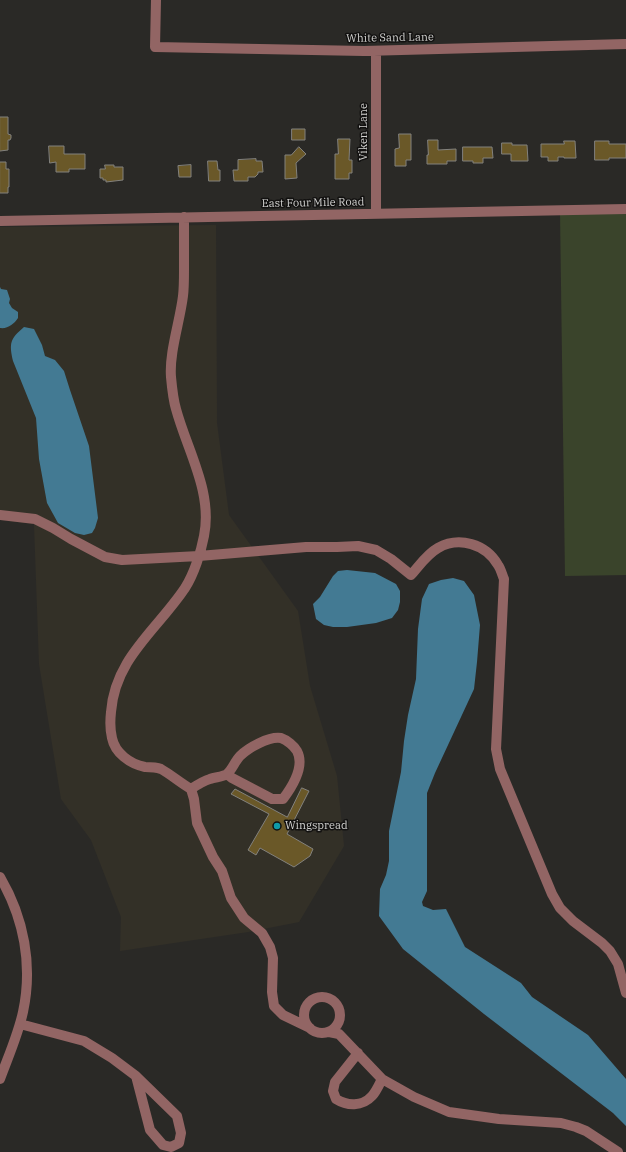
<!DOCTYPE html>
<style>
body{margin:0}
canvas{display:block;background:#2a2926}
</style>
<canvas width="626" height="1152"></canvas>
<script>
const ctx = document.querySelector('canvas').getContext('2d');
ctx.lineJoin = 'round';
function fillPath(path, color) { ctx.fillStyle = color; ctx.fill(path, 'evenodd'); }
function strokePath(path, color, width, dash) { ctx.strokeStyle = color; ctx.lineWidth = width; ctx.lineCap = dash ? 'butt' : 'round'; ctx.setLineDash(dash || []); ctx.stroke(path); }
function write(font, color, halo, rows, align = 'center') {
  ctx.font = font + ' "IBM Plex Serif",serif'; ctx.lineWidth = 3; ctx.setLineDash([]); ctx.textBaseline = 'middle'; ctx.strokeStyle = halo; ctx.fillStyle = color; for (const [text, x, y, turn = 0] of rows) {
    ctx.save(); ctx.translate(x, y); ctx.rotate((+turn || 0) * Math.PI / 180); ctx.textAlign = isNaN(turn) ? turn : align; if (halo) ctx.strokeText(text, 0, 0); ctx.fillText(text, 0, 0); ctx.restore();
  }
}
const built = new Path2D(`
 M216 225 217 423 229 515 298 611 310 686 337 776 344 846 299 922 248 932 120 951 121 917 91 840 61 799 39 664 34 524 0 520V227Z`);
const green = new Path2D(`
 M626 210V575L565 576 560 211Z`);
const water = new Path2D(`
 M0 287 1 289 7 290 10 299 9 303 12 308 18 312V318C14 324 8 329 0 328Z
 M24 327 34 329 42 345 45 356 55 360 64 371 70 390 89 446 98 518 95 528 92 533 84 535 75 533 58 523 47 503 39 459 36 418 13 361C9 343 10 339 24 327Z
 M347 570 375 573 396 584 400 591V602L398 610 392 618 376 623 347 627H333L324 625 316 619 313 604 320 597 333 576 338 571Z
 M453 578 464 581 474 595 480 625 477 662 474 689 435 773 427 793V891L422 902 423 906 433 910 446 909 465 947 521 983 532 997 588 1035 626 1079V1126L613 1113 484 1014 403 949 379 916 380 889 386 875 389 861V831L401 772 404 741 408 715 416 679 418 629 422 599 429 584 441 580Z`);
const building = new Path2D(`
 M0 117H8V134L11 135V138L10 140H8V150L0 151Z
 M292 129H305V140H292Z
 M399 134H411V160H406V166H395V149L399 148Z
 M338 139H350L349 160H352V173H349V179H335V154H338Z
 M428 140H438V150L456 149V161H447V164H427V155H428Z
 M564 141H575L576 158H564V157H558V161H548V157H541V144H564Z
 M595 141H609V144H626V158H609V160H595Z
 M502 143H512V145H527L528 161H511V154H502Z
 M49 146H64V154H85V169H69V172H56V162L50 163Z
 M299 147 306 154 296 163 297 178 285 179V155H291Z
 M463 147H492L493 158H483V163H473V161H463Z
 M256 159V161H262L263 172H258V174L255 177H248V181H234L233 170H238V160Z
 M208 161H217L218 170H220V181H209Z
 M0 162H6V169H9V187H8V193H0Z
 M105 165H114V167H123V180L106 182V180H103V178H100V169H105Z
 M191 165V177H179L178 166Z
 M302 788 309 791 287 834 313 849 310 856 294 867 260 848 256 855 248 850 269 814 231 794 235 789 287 817Z`);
const minor = new Path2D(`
 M156 0 155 47 364 51 626 44
 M376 214V51
 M184 217C184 235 184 252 184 270 184 279 184 288 183 296 180 321 169 353 171 377 172 388 173 399 176 409 187 450 213 492 204 536 201 552 194 574 185 588 157 630 115 658 111 712 110 721 110 730 112 738 115 753 130 764 145 767 150 767 156 767 161 769 170 774 182 784 191 789L194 799 197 823 213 857 222 871 231 898 244 918 262 933 270 947 273 958 272 992 274 1006 283 1015 310 1028
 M0 221 626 209
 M0 515 35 519 53 528 71 539 105 557 122 560 199 556 306 547H337L358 546 376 550 391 559 411 575C419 566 427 554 438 548 459 536 486 544 498 565 501 569 502 575 504 579L496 749 500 769 552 894 560 908 573 921 602 943 610 951 618 964 626 993
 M191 789C197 785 203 781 210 779 215 777 223 777 227 774 232 770 235 761 240 756 248 748 269 736 281 738 287 740 294 746 297 751 305 766 292 787 283 799H272L232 778 227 774
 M0 877C24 918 33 965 23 1012 18 1035 8 1057 0 1079
 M304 1015a18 18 0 1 1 36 0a18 18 0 1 1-36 0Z
 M20 1024 84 1041 112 1058 136 1076 177 1116 181 1133 179 1143 171 1147 163 1145 150 1130 136 1076
 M329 1032 339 1034 382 1079 414 1097 449 1112 499 1119 561 1123 576 1127 586 1131 618 1152
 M358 1053 335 1082 333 1091 336 1099C347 1106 362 1107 372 1096 376 1092 379 1085 382 1079`);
const markers = [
 [277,826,4,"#0f9aa8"]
];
const streetNames = [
 ["White Sand Lane",390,38,-1],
 ["Viken Lane",364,132,-90],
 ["East Four Mile Road",313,203,-1]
];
const poiNames = [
 ["Wingspread",285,826]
];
fillPath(built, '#333027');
fillPath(green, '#3a442b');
fillPath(water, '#437a93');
fillPath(building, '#6a5828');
strokePath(building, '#82817d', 1);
strokePath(minor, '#926564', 10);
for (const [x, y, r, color] of markers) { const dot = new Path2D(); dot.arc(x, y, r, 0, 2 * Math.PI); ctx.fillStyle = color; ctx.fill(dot); strokePath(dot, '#121110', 1.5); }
write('11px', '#d2d2d0', '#121110', streetNames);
write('11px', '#d2d2d0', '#121110', poiNames, 'left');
</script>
